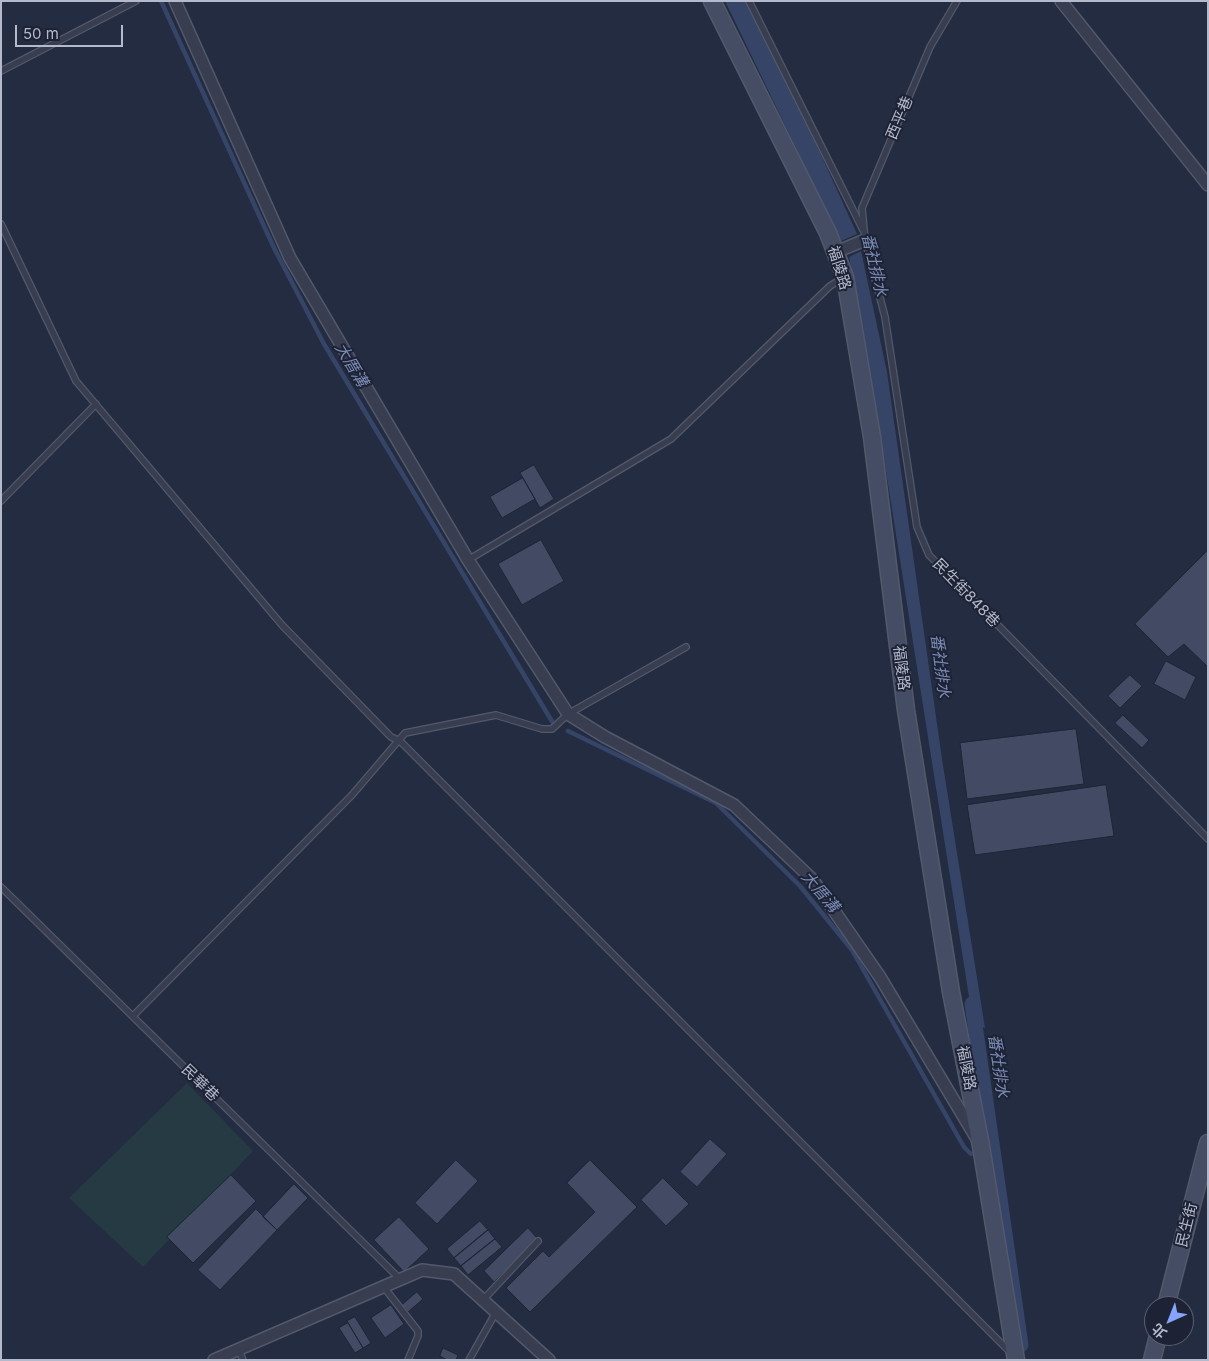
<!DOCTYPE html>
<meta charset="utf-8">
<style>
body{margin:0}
#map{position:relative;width:1209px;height:1361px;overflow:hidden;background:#232c41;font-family:Inter,"Noto Sans TC",sans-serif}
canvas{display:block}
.frame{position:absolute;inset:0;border:2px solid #b4bacb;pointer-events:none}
.north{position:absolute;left:1144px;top:1296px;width:50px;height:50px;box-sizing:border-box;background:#1d2335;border:1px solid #595f71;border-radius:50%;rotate:224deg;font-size:14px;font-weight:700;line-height:20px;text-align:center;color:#b4bacb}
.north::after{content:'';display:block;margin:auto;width:18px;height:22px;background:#86a4fe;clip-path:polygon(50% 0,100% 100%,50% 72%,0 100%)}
.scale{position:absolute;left:15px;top:25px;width:108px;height:22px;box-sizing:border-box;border:2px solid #b4bacb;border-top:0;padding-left:6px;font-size:15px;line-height:18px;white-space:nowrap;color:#b4bacb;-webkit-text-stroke:4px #1d2335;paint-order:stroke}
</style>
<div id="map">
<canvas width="1209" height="1361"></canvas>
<div class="frame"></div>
<div class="north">北</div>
<div class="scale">50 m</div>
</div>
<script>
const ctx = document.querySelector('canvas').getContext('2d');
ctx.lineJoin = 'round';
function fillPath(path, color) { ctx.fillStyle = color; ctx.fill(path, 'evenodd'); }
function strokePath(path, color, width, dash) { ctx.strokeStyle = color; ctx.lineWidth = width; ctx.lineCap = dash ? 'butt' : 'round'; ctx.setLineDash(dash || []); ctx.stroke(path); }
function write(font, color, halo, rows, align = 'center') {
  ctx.font = font + ' Inter,"Noto Sans TC",sans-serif'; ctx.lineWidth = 4; ctx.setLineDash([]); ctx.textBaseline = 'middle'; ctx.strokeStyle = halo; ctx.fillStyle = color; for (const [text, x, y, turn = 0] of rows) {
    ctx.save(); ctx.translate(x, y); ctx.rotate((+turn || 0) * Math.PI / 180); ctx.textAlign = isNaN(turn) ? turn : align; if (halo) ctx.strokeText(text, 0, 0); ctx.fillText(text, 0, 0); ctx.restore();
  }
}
const green = new Path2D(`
 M187 1083 253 1151 143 1267 69 1198Z`);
const water = new Path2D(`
 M725 1H746L803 115 857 234 841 241Z
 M861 251 887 372 942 759 985 1028 973 1022 870 370 849 257Z`);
const stream = new Path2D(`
 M161 1 274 248 324 344 553 723
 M568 731 716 803 800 886 852 950 964 1147 971 1154
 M997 1177 998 1178`);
const canal = new Path2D(`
 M972 1004 1021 1345`);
const building = new Path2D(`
 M534 465 554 499 540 508 520 473Z
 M523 478 535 499 502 518 490 497Z
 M541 540 564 581 522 605 498 564Z
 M1208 550V667L1184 644 1168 657 1135 624Z
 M1166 661 1196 677 1185 700 1154 684Z
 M1130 675 1142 686 1120 708 1108 696Z
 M1123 715 1149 740 1142 748 1115 723Z
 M1076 729 1084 784 967 799 960 743Z
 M1106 785 1114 836 975 855 967 805Z
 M710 1139 727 1154 697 1187 680 1172Z
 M456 1160 478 1181 437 1224 415 1203Z
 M590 1160 637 1207 530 1312 506 1288 543 1251 549 1257 595 1212 567 1183Z
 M231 1175 256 1201 193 1263 167 1237Z
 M663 1178 689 1204 666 1226 641 1200Z
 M294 1184 308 1198 277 1230 263 1217Z
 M256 1209 277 1230 220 1290 198 1270Z
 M399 1217 429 1249 404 1272 374 1240Z
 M480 1221 488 1230 454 1258 447 1249Z
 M528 1228 538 1239 494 1282 484 1271Z
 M488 1230 495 1239 461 1266 454 1258Z
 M495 1239 502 1247 468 1275 461 1266Z
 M417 1292 423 1299 408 1312 402 1305Z
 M391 1305 404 1324 385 1338 371 1318Z
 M355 1317 371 1343 363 1348 347 1321Z
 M348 1323 363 1348 355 1353 339 1328Z
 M443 1348 458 1355 456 1360H447L440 1356Z`);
const lane = new Path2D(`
 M749 1 863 230
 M957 1 930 47 862 208 865 240 885 317 917 527 929 555 1208 839
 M1 71 136 1
 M1 224 76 381 282 625 391 737 400 741 1010 1352
 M1 501 96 404
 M468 560 671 439 830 286 843 278
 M1 887 399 1278
 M133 1016 352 795 405 733 496 715 542 729H552L568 714 686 647
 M383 1286 418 1331V1336L408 1360
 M483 1300 538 1241
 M239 1350 243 1360
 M469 1360 496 1312`);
const street = new Path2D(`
 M175 1 290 258 468 560 568 714 605 737 734 805 812 879 880 977 977 1139
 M1061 1 1208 185
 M836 252 865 240
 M214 1360 422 1270 454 1274 549 1360`);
const secondary = new Path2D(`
 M712 1 828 233 845 277 872 437 906 710 951 992 981 1146 1016 1360
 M1166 1306 1208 1143
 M1152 1360 1158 1336`);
const streetNames = [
 ["西平巷",900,118,-67],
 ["福陵路",839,268,73],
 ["民生街848巷",966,593,46],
 ["福陵路",901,668,83],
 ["福陵路",966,1068,79],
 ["民華巷",200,1083,44],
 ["民生街",1187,1225,-76]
];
const waterNames = [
 ["番社排水",874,265,77],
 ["大厝溝",351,365,59],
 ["番社排水",940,666,83],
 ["大厝溝",820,892,49],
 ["番社排水",998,1066,82]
];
fillPath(green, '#253a42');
fillPath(water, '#364468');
strokePath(stream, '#364468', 4.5);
strokePath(canal, '#364468', 15);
fillPath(building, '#424b63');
strokePath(building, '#1f2537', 1);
strokePath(lane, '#53596b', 8);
strokePath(street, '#53596b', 14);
strokePath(secondary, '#53596b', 19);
strokePath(lane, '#383e50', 5.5);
strokePath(street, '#383e50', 11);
strokePath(secondary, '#454d64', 16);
write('15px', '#b4bacb', '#1d2335', streetNames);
write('italic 16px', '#7a8bb4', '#1d2335', waterNames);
</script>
